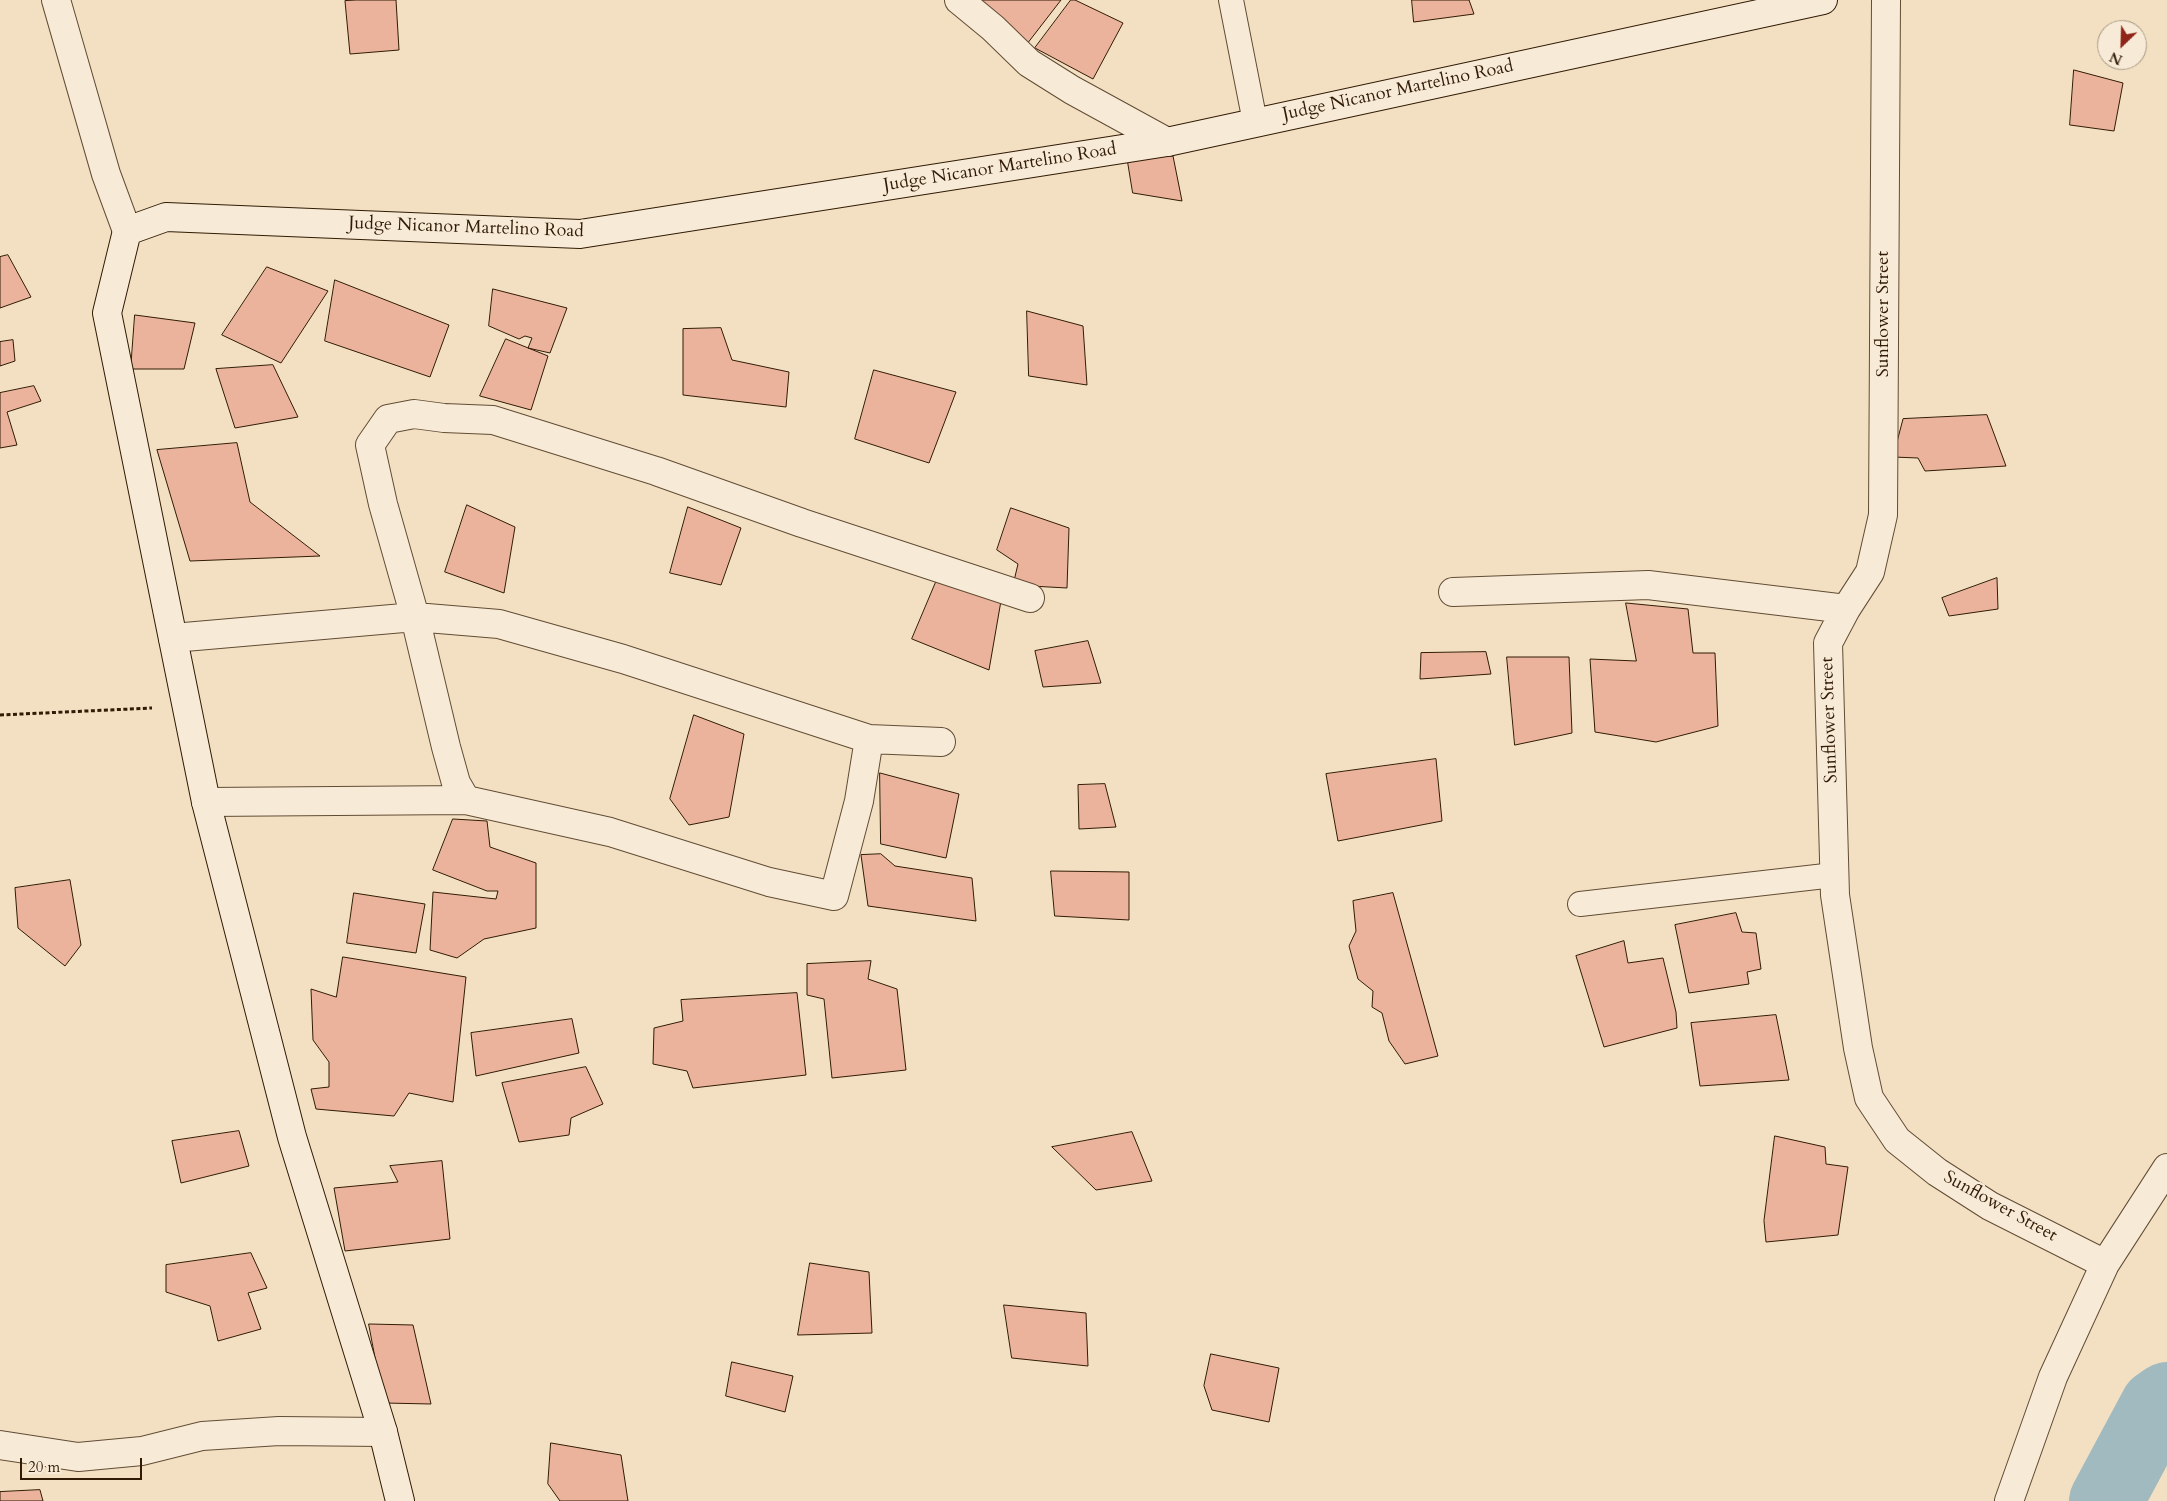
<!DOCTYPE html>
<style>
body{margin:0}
#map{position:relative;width:2167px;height:1501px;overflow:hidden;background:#f3e0c3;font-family:Cardo,serif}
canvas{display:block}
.north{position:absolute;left:2097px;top:20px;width:50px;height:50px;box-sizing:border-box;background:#f7ebd8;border:1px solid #a89883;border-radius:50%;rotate:204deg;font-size:14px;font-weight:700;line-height:20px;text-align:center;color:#311b04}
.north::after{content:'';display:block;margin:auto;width:18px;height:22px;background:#8f2418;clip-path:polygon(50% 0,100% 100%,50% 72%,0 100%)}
.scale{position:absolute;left:20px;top:1458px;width:122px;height:22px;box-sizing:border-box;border:2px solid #311b04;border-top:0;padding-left:6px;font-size:15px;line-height:18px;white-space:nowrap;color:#311b04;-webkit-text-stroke:4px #f7ebd8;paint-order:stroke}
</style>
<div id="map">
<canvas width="2167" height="1501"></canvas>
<div class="north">N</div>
<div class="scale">20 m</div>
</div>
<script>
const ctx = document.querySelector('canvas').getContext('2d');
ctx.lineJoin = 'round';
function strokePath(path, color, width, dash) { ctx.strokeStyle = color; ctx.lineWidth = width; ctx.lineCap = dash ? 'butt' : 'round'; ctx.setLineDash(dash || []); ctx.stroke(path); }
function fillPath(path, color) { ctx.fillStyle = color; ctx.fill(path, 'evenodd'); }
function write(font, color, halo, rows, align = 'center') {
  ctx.font = font + ' Cardo,serif'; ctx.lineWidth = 4.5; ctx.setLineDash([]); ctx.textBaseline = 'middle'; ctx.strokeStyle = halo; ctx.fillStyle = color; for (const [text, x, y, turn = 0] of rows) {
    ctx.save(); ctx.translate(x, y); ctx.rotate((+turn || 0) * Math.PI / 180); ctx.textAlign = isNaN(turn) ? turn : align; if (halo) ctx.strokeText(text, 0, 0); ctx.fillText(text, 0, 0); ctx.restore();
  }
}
const river = new Path2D(`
 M2106 1501 2157 1406 2167 1399`);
const building = new Path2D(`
 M357 0H396L399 50 350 54 345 1Z
 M971 0H1061L1027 44Z
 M1071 0H1075L1123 23 1093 79 1035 48Z
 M1412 0H1469L1474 14 1414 22Z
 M2074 70 2123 83 2114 131 2070 125Z
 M1127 156H1173L1182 201 1133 193Z
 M8 255 31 297 0 308V257Z
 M267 267 328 291 281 363 222 335Z
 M335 280 449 325 430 377 325 341Z
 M493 289 567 308 550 353 528 348 532 338 525 336 519 339 489 326Z
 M1027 311 1083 326 1087 385 1029 376Z
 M135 315 195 323 184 369H131Z
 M721 328 732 360 789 372 786 407 683 395V329Z
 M506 339 548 356 531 410 480 396Z
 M13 340 15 361 0 366V342Z
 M273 365 298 417 235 428 216 369Z
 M874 370 956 392 929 463 855 439Z
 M34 386 41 401 7 412 17 445 0 448V393Z
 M1987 415 2006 466 1925 471 1918 458 1893 457 1903 419Z
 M237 443 250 502 320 556 190 561 157 450Z
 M467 505 515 527 504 593 445 572Z
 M688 507 741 528 721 585 670 573Z
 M1011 508 1069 528 1067 588 1013 585 1018 564 997 550Z
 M939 575 1002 595 989 670 912 639Z
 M1997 578 1998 609 1949 616 1942 598Z
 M1626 603 1688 609 1693 653H1715L1718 726 1656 742 1595 732 1590 659 1636 661Z
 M1088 641 1101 683 1043 687 1035 651Z
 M1486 652 1491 674 1420 679 1421 653Z
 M1507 657H1569L1572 733 1515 745Z
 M694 715 744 734 729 817 689 825 670 799Z
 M1436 759 1442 821 1338 841 1326 774Z
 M880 773 959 794 946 858 881 844Z
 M1105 784 1116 827 1079 829 1078 785Z
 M453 819 487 821 490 847 536 863V928L484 939 457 958 430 950 433 892 496 899 498 891H487L433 870Z
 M881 854 895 866 972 878 976 921 868 906 861 855Z
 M1051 871 1129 872V920L1055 916Z
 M70 880 81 945 65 966 18 928 15 888Z
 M354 893 425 904 416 953 347 943Z
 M1393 893 1438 1056 1405 1064 1389 1041 1382 1013 1372 1007 1373 991 1358 979 1349 946 1356 931 1353 901Z
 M1736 913 1742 932 1756 933 1761 969 1747 972 1749 984 1689 993 1675 925Z
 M1624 941 1628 963 1663 958 1676 1012 1677 1028 1604 1047 1576 956Z
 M343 957 466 977 453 1102 409 1093 394 1116 316 1109 311 1089 329 1087V1062L313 1040 311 989 336 997Z
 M871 961 868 979 897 989 906 1070 832 1078 824 999 807 995V964Z
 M797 993 806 1075 693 1088 687 1071 653 1064 654 1028 683 1021 681 1000Z
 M1776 1015 1789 1080 1700 1086 1691 1023Z
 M572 1019 579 1053 476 1076 471 1033Z
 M586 1067 603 1104 571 1118 569 1135 519 1142 502 1083Z
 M239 1131 249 1166 181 1183 172 1141Z
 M1132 1132 1152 1181 1096 1190 1052 1147Z
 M1775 1136 1825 1147 1826 1164 1848 1167 1838 1235 1766 1242 1764 1221Z
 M442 1161 450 1239 345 1251 334 1188 398 1182 390 1166Z
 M251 1253 267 1288 248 1293 261 1329 218 1341 210 1306 166 1292V1265Z
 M810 1263 869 1272 872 1333 798 1335Z
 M1004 1305 1086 1313 1088 1366 1012 1358Z
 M369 1324 413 1325 431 1404 384 1403Z
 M1211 1354 1279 1368 1269 1422 1212 1410 1204 1386Z
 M732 1362 793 1376 785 1412 726 1396Z
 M551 1443 621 1455 628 1501H560L548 1484Z
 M40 1490 43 1501H0V1492Z`);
const path = new Path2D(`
 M0 715 152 708`);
const lane = new Path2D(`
 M1231 0 1255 122
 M1580 904 1834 875`);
const street = new Path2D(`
 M56 0 106 174 127 231
 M959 0 993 28 1029 63 1072 90 1167 142
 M1886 0 1883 515 1870 572 1846 609 1828 643 1835 895 1858 1048 1869 1098 1897 1140 1937 1172 1990 1206 2105 1264
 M1453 592 1648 585 1846 609
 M173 638 415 617 499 624 623 659 869 739 941 742
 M869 739 859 801 834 896 769 882 610 832 466 800 456 783 446 747 415 617 383 504 370 445 388 419 414 414 444 418 493 420 656 471 802 523 1030 598
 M206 802 466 800
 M0 1445 78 1457 142 1451 202 1436 279 1431 383 1432
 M2009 1501 2053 1377 2105 1264 2167 1168`);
const secondary = new Path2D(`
 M400 1501 383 1432 292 1137 206 802 107 313 127 231 166 217 580 234 1167 142 1823 0`);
const streetNames = [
 ["Judge Nicanor Martelino Road",1398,91,-12],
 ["Judge Nicanor Martelino Road",1000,168,-9],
 ["Judge Nicanor Martelino Road",466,228,2],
 ["Sunflower Street",1884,314,-90],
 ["Sunflower Street",1830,720,-92],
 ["Sunflower Street",2000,1207,29]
];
strokePath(river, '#a1babf', 74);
fillPath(building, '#ebb39c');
strokePath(building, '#311b04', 1);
strokePath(lane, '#624c34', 26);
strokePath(street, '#624c34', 30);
strokePath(secondary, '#311b04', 30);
strokePath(path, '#311b04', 3, [4, 2.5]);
strokePath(lane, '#f7ebd8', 24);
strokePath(street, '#f7ebd8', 28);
strokePath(secondary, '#f7ebd8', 28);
write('18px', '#311b04', '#f7ebd8', streetNames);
</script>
